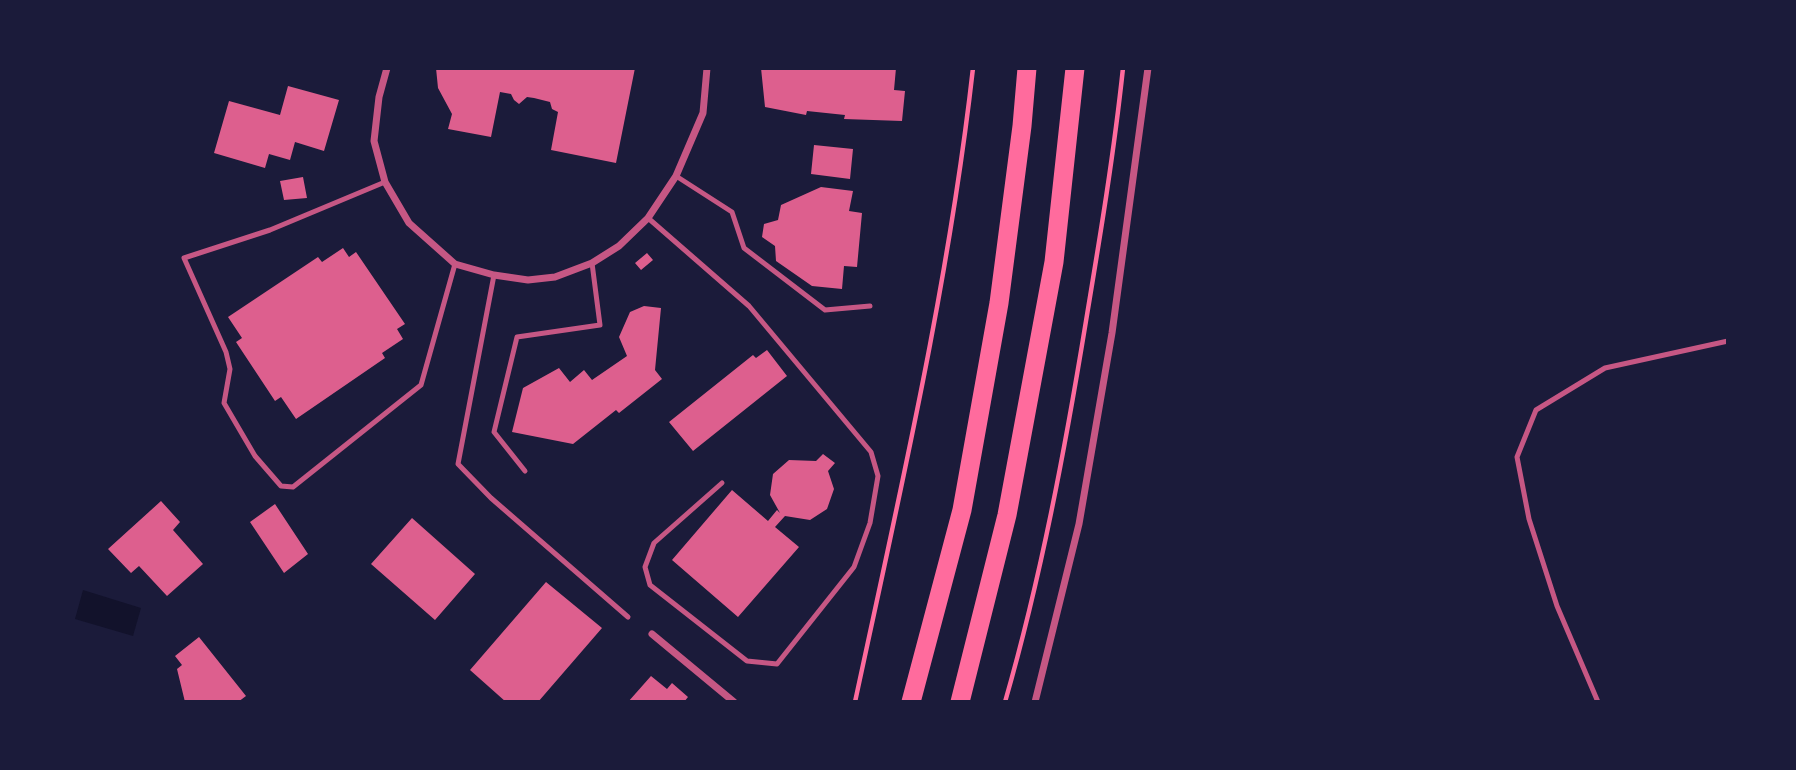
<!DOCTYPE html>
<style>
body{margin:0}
#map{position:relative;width:1796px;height:770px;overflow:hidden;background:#1b1b3a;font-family:"Crimson Pro",serif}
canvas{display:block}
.frame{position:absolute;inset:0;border:70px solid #1b1b3a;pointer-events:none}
</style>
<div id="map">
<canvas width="1796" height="770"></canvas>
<div class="frame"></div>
</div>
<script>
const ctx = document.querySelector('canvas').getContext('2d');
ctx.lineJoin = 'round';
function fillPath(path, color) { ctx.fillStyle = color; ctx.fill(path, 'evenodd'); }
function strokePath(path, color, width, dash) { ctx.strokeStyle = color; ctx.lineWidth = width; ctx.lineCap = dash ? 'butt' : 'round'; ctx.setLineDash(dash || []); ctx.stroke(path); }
const water = new Path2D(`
 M83 590 141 608 133 636 75 619Z`);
const building = new Path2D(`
 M436 68H635L616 163 551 150 558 112 552 109 550 102 534 98 527 97 519 104 514 100 511 94 500 92 491 137 448 129 452 114 438 88Z
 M761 68H896L894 90 905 91 902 121 844 119 845 115 807 111 806 115 765 107Z
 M288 86 339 100 324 151 295 142 290 160 269 154 265 168 214 153 229 101 280 115Z
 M814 145 853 149 850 179 811 174Z
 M303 177 307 198 284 200 280 181Z
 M821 187 853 191 849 211 862 213 857 267 844 266 842 289 812 286 776 261 775 246 762 237 764 224 778 220 781 205Z
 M343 248 349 257 356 252 405 324 397 329 403 339 382 353 385 358 296 419 281 397 275 401 236 342 242 338 228 317 318 257 322 262Z
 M647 253 653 260 641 270 635 263Z
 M644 306 661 308 655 370 662 379 619 413 616 410 573 444 512 432 523 388 559 368 570 382 584 370 592 380 627 356 619 337 630 312Z
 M767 350 787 376 693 451 669 422 753 355 756 358Z
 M823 454 835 463 828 471 834 489 827 509 810 520 785 516 775 527 799 547 738 617 672 560 732 490 768 521 777 510 780 513 770 495 773 474 789 460 816 461Z
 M161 501 180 522 173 530 203 564 167 596 139 566 131 573 108 549Z
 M275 504 308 554 284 573 250 522Z
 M412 518 475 574 435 620 371 564Z
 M546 582 602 628 538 702H506L470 670Z
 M199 637 246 696 238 702H185L177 669 182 665 175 656Z
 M651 676 667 689 672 683 688 697 684 702H628Z`);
const path = new Path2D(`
 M855 702C900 492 949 282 973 68
 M1005 702C1041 577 1065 449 1086 321 1100 237 1114 153 1123 68`);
const service = new Path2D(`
 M676 176 732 212 744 248 825 310 870 306
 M385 182 270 230 184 258 226 352 230 369 224 403 255 456 281 486 293 487 421 385 455 264
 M648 218 749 306 871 452 878 476 870 523 854 567 777 664 747 661 650 585 645 567 654 543 722 483
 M494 275 458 464 491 498 628 617
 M525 471 494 432 517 337 600 325 592 263
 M1598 702 1557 606 1529 519 1517 457 1536 410 1605 368 1728 341`);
const minor = new Path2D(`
 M387 68 379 97 374 141 385 182 409 223 455 264 494 275 528 280 555 277 592 263 619 246 648 218 676 176 703 113 707 68
 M652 634 734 702
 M1035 702 1079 524 1112 333 1148 68`);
const trunk = new Path2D(`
 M911 702 962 510 999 303 1022 126 1027 68
 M960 702 1007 515 1054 262 1075 68`);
fillPath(water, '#12122b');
fillPath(building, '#dd5f8e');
strokePath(path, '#ff6b9d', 4.5);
strokePath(service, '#c65784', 5);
strokePath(minor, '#c65784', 7);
strokePath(trunk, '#ff6b9d', 19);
</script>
